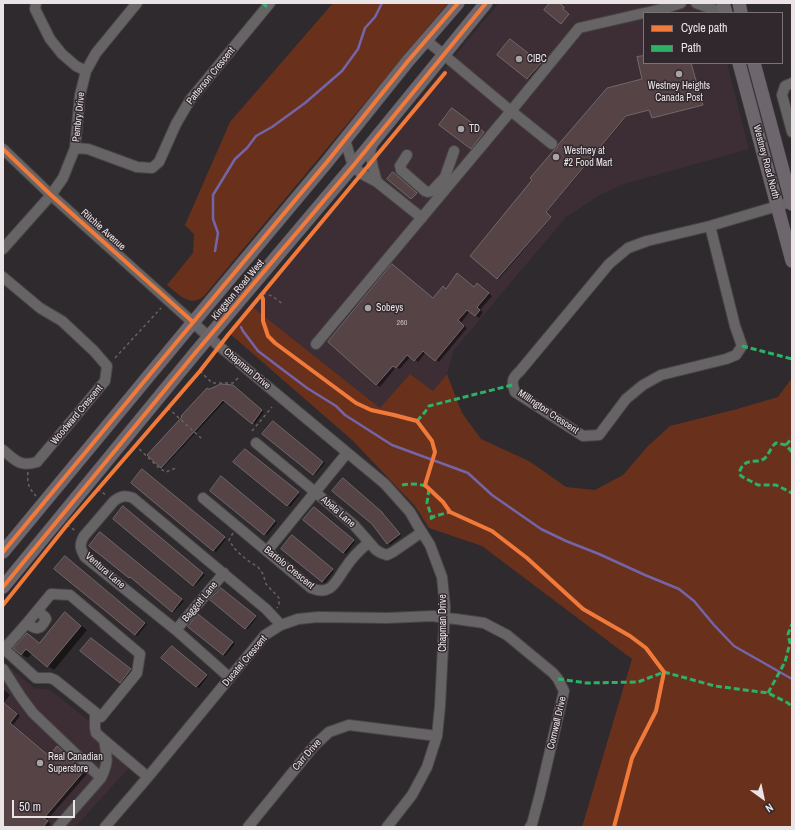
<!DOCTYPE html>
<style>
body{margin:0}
#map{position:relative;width:795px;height:830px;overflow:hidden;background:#2f2a2d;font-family:"Archivo Narrow",sans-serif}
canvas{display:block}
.frame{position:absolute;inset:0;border:4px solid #eae4e7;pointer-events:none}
.legend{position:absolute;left:643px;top:12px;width:140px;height:52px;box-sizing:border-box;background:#31282d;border:1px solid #7b7377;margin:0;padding:5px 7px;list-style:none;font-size:12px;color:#eae4e7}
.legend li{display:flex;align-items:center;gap:8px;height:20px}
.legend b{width:20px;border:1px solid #7b7377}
.north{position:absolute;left:743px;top:778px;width:40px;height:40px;-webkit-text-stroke:3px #31282d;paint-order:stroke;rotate:147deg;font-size:11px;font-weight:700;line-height:16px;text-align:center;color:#eae4e7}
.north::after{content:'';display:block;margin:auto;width:14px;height:18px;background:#eae4e7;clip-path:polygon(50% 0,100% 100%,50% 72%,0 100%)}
.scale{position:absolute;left:12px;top:800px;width:63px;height:18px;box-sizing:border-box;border:2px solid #eae4e7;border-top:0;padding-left:5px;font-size:12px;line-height:14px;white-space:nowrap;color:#eae4e7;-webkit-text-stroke:3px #31282d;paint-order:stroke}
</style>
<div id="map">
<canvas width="795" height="830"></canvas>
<div class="frame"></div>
<ul class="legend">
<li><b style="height:5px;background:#f17a3a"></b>Cycle path</li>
<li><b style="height:5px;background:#2db169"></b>Path</li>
</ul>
<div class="north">N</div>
<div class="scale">50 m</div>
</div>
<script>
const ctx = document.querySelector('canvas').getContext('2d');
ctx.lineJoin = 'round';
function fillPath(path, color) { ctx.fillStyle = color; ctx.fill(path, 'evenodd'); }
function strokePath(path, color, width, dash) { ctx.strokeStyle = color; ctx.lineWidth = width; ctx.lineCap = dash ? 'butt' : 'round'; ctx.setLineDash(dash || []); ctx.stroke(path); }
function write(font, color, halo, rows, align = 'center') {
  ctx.font = font + ' "Archivo Narrow",sans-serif'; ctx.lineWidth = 3; ctx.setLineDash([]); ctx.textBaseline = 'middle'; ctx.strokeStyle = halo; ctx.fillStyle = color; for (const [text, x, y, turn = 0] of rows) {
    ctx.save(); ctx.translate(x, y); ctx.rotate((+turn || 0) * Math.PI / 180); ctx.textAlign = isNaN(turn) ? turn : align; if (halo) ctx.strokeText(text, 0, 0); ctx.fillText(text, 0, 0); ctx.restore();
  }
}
const built = new Path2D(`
 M499 3H711L714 13H644V63H727L749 149 624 184 600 195 566 217 454 350 447 374 433 391 410 374 380 408 250 305 393 132 471 36Z
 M3 662 34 688 50 690 137 759 75 827H3Z`);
const green = new Path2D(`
 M333 3H448L204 296C190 308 178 294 167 285L193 253 194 234 185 225 230 122Z
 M250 305 380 408 410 374 433 391 447 374 462 413 481 439 529 461 566 487 595 490 623 475 648 446 670 426 737 409 778 397 792 378V827H582L632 659 482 546 429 528 415 506 352 440 229 333Z`);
const shadow = new Path2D(`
 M511 40 541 64 529 79 499 55Z
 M644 57V63H691L703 105 650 110 627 116 546 213 551 218 499 279 471 256 643 80Z
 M481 286 492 296 480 310 483 312 479 318 470 311 461 323 467 328 439 362 426 352 418 362 411 356 400 369 396 367 380 387 377 385 329 341 434 299 446 290 475 288Z
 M235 387 264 412 255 424 225 401 163 468 161 467 209 390Z
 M275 424 325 463 315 475 313 474Z
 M247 451 300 494 290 507 235 462Z
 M144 471 226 539 216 552 132 482Z
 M224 479 277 523 267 535 264 534Z
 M345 481 385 514 401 536 390 545 387 543 373 524Z
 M316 509 355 542 346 554 305 519Z
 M294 538 334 571 325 583 282 549Z
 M162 540 205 575 195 586 193 585Z
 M90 546 147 570 184 601 174 612 172 611Z
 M67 558 147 624 137 636 135 635Z
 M223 590 257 617 248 629 246 628Z
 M65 614 71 617 87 630 54 670 48 666 32 653 28 658 21 654 27 634 40 644Z
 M201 617 235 644 225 656 189 627Z
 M95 641 134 672 124 684 82 651Z
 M174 648 208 676 199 688 163 658Z
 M3 689 10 695 4 702 20 716 13 725 50 757 58 748 61 750 87 774 47 820 51 824 48 827H3Z`);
const stream = new Path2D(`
 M215 251 218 233 213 219V195L235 159 247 148 256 136 272 127 305 103 342 71 358 49 365 28 375 17 382 3
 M241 327 243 331 258 351 307 388 336 406 345 415 392 445 468 473 492 495 541 529 566 541 599 554 645 575 679 589 694 601 714 625 734 646 792 679`);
const building = new Path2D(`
 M550 3H559L564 7 563 9 569 14 561 24 544 10Z
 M510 39 541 63 527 79 497 55Z
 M644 56V63H691L703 105 652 118 649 110 626 116 546 212 551 217 497 279 470 256 532 180 530 178 554 150 557 148 558 145 607 88 642 79 637 57Z
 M452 108 484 132 471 149 439 125Z
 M393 172 417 193 411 199 387 179Z
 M392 264 433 298 443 286 446 289 457 273 474 287 477 283 489 293 477 307 480 310 475 316 467 310 458 320 464 326 435 361 423 351 414 361 407 355 396 368 393 366 376 385 328 342Z
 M221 384 233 385 262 410 252 424 223 400 161 468 147 455 182 417 181 416 207 388 209 389Z
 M273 421 323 462 313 475 262 434Z
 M245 449 299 492 287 506 233 462Z
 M142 469 225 537 213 551 131 483Z
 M221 476 275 521 264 535 210 491Z
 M343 478 382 512 400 534 387 544 372 524 332 491Z
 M123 506 203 573 193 586 113 519Z
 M314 507 354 540 343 553 303 520Z
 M100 532 182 599 172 612 130 577 129 578 89 546Z
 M292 535 333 569 322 582 281 549Z
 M65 556 145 623 135 635 54 569Z
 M221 588 256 616 245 629 210 600Z
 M65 612 81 626 47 667 26 649 21 655 13 648 27 633 39 643Z
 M198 614 233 642 223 655 188 627Z
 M91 638 131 669 120 683 80 651Z
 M172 646 207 675 196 687 161 658Z
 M3 702 17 714 10 723 49 756 57 746 84 771 44 818 48 821 43 827H3Z`);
const path = new Path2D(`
 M263 293 272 296 283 304
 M115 358 161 308
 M200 371 212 383H233L239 377
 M168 408 202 439
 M252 431 272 407
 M135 445 159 468 166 472 176 468
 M28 472C27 483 28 487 36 496
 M98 489 107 496
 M67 525 76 531
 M233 533 229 540 234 548 242 556 250 562 258 567 263 574 266 584 279 598V605L277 608`);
const minor = new Path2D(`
 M36 3 35 9 50 39 62 54 76 66 86 71
 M696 3 715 10 719 13
 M645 13 669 7 681 3
 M426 40 511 111 579 28 644 13
 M792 83 785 86 782 95 792 132
 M345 140 353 166 362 174 377 182 422 218
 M373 142 370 152 373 168 377 182
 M75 148 88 149 137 167 152 168 159 162 176 124 190 100 270 3
 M3 149 51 195 219 346 385 484 410 512 418 526 430 545 442 577 445 607 440 706 437 736 427 767 412 795 387 827
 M407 155 400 166 401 170 425 191 428 192 432 191 445 177 454 151
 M710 226 735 326 742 346 736 355 726 359 661 375 643 385 626 399 599 435 583 436 515 392C511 382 512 378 520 371L609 264 628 248 647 241 710 226 791 202
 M3 249 51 195 63 178 75 148 80 95 86 71 96 53 137 3
 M3 277 40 308 62 321 94 351 107 366 105 381 37 462C20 467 16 461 3 450
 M316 344 511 111 552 144
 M256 443 315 492 354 525 376 550 381 553 387 555 393 552 422 532
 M203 498 311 588C332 597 336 580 346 567 352 557 361 549 369 542
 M267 551 347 453
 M27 623C36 630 40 631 46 619L45 617 38 611
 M176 630 224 573
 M3 648 36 678H50L55 680 101 717 137 673 140 654 70 595 51 594 27 623 4 649
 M3 669 21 697 33 713 101 778
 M230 678 176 630 85 557C80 548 79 545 84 536L114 501C121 496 124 495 133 498L266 609 281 625
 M95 712V728L96 733 104 740 148 777
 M58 827 101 778C109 762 107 757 104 740
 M105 827 148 777 265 635 281 625 298 619 318 617 387 618 433 616 445 618 456 619 484 623 507 635 553 673 558 679 564 691 540 794 532 824 530 827
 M248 827 314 746 329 732 349 725 437 736`);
const major = new Path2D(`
 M723 3 726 13
 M739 3 741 13
 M739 63 792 261
 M754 63 792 204
 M3 552 180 338 327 162 408 61 458 3
 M3 587 196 352 353 166 486 3`);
const quiet = new Path2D(`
 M263 3 267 7
 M742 346 792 359
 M417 421 425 412 429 406 512 385
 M786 445 792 438
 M792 452 786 445 776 443C770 447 769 457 762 460 761 461 757 461 756 461 745 462 743 463 739 473L741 476 758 485H776L792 493
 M402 485C410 484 420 483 427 487
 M429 489 427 503 432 518
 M430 519 435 516 450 512
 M558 679 587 683 638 682 664 672 715 686 768 693 788 703 792 707
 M768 693 785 662 790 643 788 634 792 624`);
const cycleway = new Path2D(`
 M3 149 51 195 193 322
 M261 295 263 299V321L268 336 275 343 356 403 371 410 394 415 417 421 432 441 435 452 425 485 443 502 450 512 492 531 527 558 583 609 630 636 646 648 664 672 656 711 632 758 614 827
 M3 552 180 338 327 162 408 61 458 3
 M3 587 196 352 353 166 486 3
 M3 605 67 525 200 371 228 335 445 73`);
const markers = [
 [519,59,4,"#a9a3a6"],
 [679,74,4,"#a9a3a6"],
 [461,129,4,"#a9a3a6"],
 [556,157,4,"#a9a3a6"],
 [368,308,4,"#a9a3a6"],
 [40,763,4,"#a9a3a6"]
];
const numberNames = [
 ["260",402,323]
];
const poiNames = [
 ["CIBC",527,59],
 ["Westney Heights",679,86,"center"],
 ["Canada Post",679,98,"center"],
 ["TD",469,129],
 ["Westney at",564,151],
 ["#2 Food Mart",564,163],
 ["Sobeys",376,308],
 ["Real Canadian",48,757],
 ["Superstore",48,769]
];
const streetNames = [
 ["Patterson Crescent",211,76,-51],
 ["Pembry Drive",79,117,-84],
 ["Westney Road North",766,162,75],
 ["Ritchie Avenue",103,230,42],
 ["Kingston Road West",238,290,-50],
 ["Chapman Drive",247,369,40],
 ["Millington Crescent",548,412,34],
 ["Woodward Crescent",77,415,-50],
 ["Abela Lane",338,512,41],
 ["Bartolo Crescent",289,568,39],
 ["Ventura Lane",105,571,41],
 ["Baggott Lane",200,602,-50],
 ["Chapman Drive",443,623,-90],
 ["Ducatel Crescent",245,661,-50],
 ["Cornwall Drive",557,723,-77],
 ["Carr Drive",307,755,-49]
];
fillPath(built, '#3d2e36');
fillPath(green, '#69311c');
fillPath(shadow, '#0007');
strokePath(stream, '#7464a8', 2.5);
fillPath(building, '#554346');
strokePath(building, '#6e696b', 1);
strokePath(minor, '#494648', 12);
strokePath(major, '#494648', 14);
strokePath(path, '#676365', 1.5, [3, 3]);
strokePath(minor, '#676466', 10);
strokePath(major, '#6e666d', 13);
strokePath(quiet, '#2db169', 3, [6, 3]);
strokePath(cycleway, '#f17a3a', 4);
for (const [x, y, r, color] of markers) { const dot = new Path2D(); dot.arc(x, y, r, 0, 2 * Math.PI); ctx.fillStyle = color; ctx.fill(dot); strokePath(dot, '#31282d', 1.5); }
write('8px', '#c5bcbf', null, numberNames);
write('10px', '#eae4e7', '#31282d', poiNames, 'left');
write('10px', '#eae4e7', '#31282d', streetNames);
</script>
